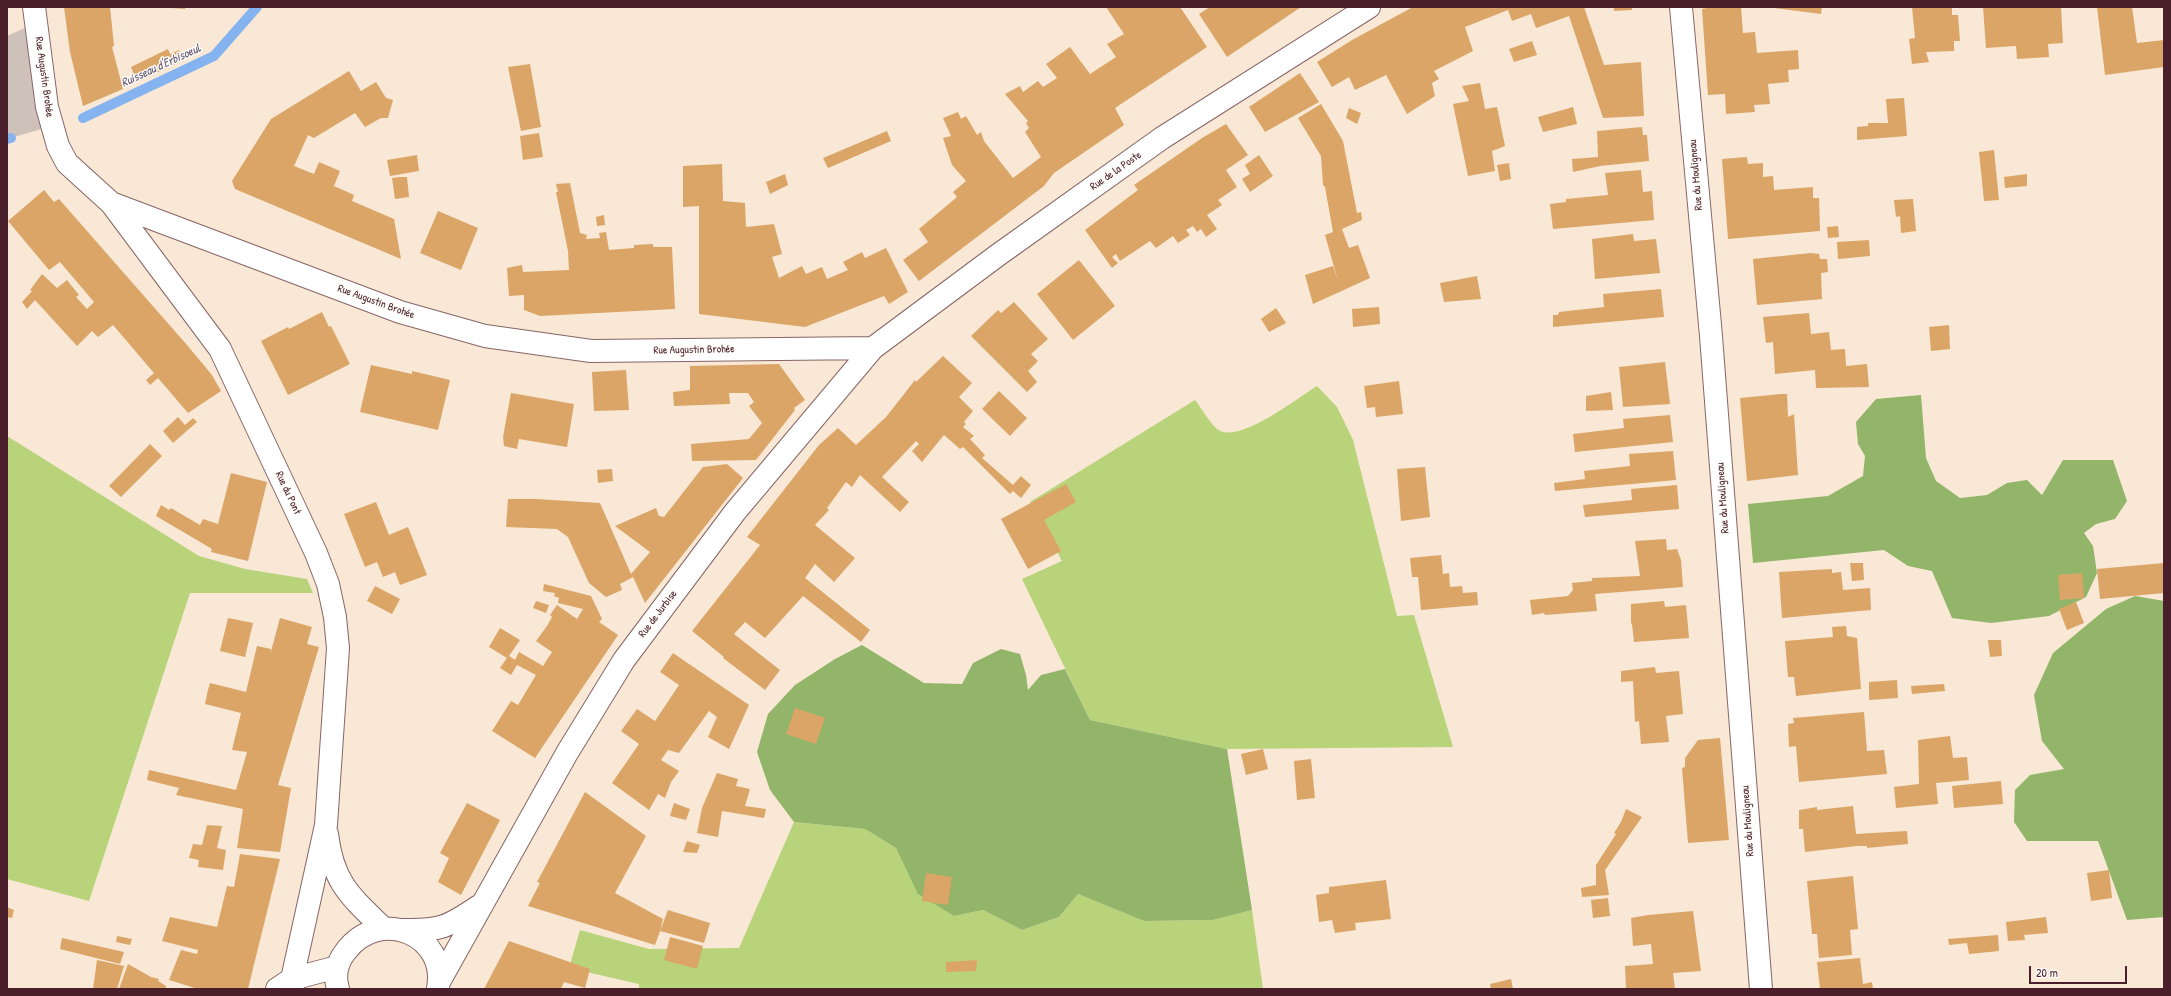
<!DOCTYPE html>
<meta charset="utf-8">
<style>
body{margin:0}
#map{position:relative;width:2171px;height:996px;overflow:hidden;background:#f8e8d5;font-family:"Patrick Hand",sans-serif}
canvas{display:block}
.frame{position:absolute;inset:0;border:8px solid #4a1f2b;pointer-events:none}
.scale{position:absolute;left:2029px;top:966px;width:98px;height:18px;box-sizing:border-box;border:2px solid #4a1f2b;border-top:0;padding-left:5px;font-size:12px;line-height:14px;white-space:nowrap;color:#4a1f2b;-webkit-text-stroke:3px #fdfcf7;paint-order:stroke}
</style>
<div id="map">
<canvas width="2171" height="996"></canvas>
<div class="frame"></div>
<div class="scale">20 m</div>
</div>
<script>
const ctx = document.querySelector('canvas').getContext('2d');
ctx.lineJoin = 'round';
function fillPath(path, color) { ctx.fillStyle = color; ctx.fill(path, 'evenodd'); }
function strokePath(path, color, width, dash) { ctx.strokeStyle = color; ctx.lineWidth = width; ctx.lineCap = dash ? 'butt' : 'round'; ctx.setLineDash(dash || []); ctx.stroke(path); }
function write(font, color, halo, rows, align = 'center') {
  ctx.font = font + ' "Patrick Hand",sans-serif'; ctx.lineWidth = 3; ctx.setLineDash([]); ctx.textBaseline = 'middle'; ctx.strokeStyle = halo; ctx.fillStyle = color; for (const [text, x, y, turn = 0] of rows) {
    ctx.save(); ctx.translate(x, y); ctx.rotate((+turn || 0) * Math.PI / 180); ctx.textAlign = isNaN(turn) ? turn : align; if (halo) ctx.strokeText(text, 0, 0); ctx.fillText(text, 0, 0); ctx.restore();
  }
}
const industrial = new Path2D(`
 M36 23 52 126 7 139V36Z`);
const green = new Path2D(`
 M1317 386 1337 407 1353 440 1397 616 1414 615 1453 747 1227 749 1090 720 1022 579 1062 561 1030 502 1195 400C1202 409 1209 422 1217 429 1237 446 1299 397 1317 386Z
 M7 436 199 556 245 569 307 579 313 593H190L89 901 7 879Z
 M794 822 865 829 896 848 919 894 954 916 983 910 1022 930 1059 917 1078 894 1144 921 1213 920 1252 910 1263 989H639V984L569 968 580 930 649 949 739 948Z`);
const forest = new Path2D(`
 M1921 395 1926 458 1936 481 1960 498 1987 495 2007 483 2027 480 2042 495 2063 460H2113L2127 501 2115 519 2096 524 2084 533 2093 546 2097 573 2086 597 2049 616 1991 623 1952 618 1932 571 1908 566 1884 550 1753 563 1748 504 1828 496 1863 476 1865 456 1858 444 1856 422 1876 399Z
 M2135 596 2164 601V917L2127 920 2098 841H2027L2014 822 2015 790 2030 775 2064 769 2042 741 2034 695 2053 653 2106 609Z
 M862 645 924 683 962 684 973 663 1001 649 1020 654 1026 675 1028 690 1041 675 1065 669 1090 720 1227 749 1252 910 1213 920 1144 921 1078 894 1059 917 1022 930 983 910 954 916 918 894 896 848 865 829 794 822 770 790 757 752 768 714 795 685 835 659Z`);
const stream = new Path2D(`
 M83 118 214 56 257 7
 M7 139 11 138`);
const building = new Path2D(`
 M64 7H110L114 46 112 47 123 89 83 106 70 52Z
 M158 7H185V9Z
 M1106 7H1180L1207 47 1115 108 1124 125 1054 173 1044 186 919 281 903 260 928 242 919 229 957 197 953 192 966 181 952 165 943 138 951 136 943 118 958 112 961 119 966 116 977 135 981 132 984 141 1013 178 1041 157 1025 132 1029 128 1026 123 1028 121 1005 94 1020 86 1023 92 1038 81 1043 87 1057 78 1046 64 1070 47 1090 74 1116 57 1107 44 1124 34Z
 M1210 7H1301L1227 57 1199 14Z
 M1413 7H1584L1604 65 1641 62 1644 116 1603 118 1569 16 1536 28 1531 14 1512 21 1508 10 1465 27 1473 51 1434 71 1439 79 1432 83 1435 96 1407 114 1386 75 1355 90 1349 77 1332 87 1317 62 1352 40Z
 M1614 7H1632V10L1614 11Z
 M1712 7H1741L1743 33 1755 32 1757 53 1798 50 1799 69 1788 70 1789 82 1768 84 1770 104 1754 105 1755 112 1726 114 1725 94 1708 95 1702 9Z
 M1766 7H1822L1821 14Z
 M1912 7H1952V15H1958L1960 41H1954V51L1926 52 1929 62 1912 64 1909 39 1915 38Z
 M1983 7H2061L2063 43 2048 44 2049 57 2017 59 2016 46 1986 48Z
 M2097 7H2132L2137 43 2164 40V67L2105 75Z
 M1532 41 1537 55 1514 62 1509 49Z
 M168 49 170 54 179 50 184 60 137 82 131 67Z
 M530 64 541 127 521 131 508 67Z
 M349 71 361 91 376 82 386 98 393 100 388 118H381L365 127 355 113 314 138 308 135 294 166 314 174 319 162 340 171 334 186 354 195 352 201 394 219 401 259 235 189 232 181 271 119Z
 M1300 73 1319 102 1265 132 1249 107Z
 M1480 83 1485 109 1497 107 1505 146 1492 151 1495 171 1468 176 1453 104 1469 101 1462 86Z
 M1904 98 1907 136 1857 140V127L1868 126V123H1888L1886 99Z
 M1321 104 1343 141 1357 213 1361 212 1362 220 1342 229 1349 248 1358 245 1370 278 1313 304 1305 275 1333 266 1338 281 1325 235 1333 232 1325 187 1323 185 1321 156 1298 118Z
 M1573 107 1577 124 1543 132 1538 117Z
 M1349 108 1361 113 1357 124 1346 118Z
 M1226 124 1248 155 1226 170 1237 187 1218 200 1222 205 1207 215 1217 229 1206 237 1201 229 1197 232 1193 226 1186 230 1190 235 1178 243 1173 236 1156 248 1150 241 1120 261 1116 254 1112 257 1118 263 1112 268 1085 230 1138 190 1134 185 1202 138Z
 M1642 127 1643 135H1647L1649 161 1600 166 1573 172 1572 159 1598 157 1597 131Z
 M887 131 891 141 828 168 823 158Z
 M539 133 543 157 523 160 520 136Z
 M1994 150 1999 200 1984 201 1979 152Z
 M417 155 419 171 390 176 387 160Z
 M1259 155 1273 176 1250 192 1242 179 1250 174 1245 165Z
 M1747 157 1748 164 1763 163V177L1773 176 1774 190 1813 187V198H1819L1820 231 1728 239 1722 159Z
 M1509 163 1511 179 1500 181 1497 165Z
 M722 164 723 201 745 203 746 227 774 224 782 254 772 257 779 278 802 266 806 274 822 267 827 279 848 270 843 262 862 252 865 258 886 248 908 292 889 304 884 296 805 327 699 314V206L683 207V166Z
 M1641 170 1643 192 1652 191 1654 220 1553 229 1550 204 1566 202V199L1608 195 1605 173Z
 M785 174 788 185 770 194 766 182Z
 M2027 174V186L2005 188 2004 177Z
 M400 177H407L409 197 395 199 392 178Z
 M570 183 580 233 587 235 586 239 600 238 599 233 606 232 609 250 634 248V245L653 244V247H672L675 309 540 316 524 310V295L509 296 507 268 522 265 523 272 569 270 568 251 556 192H558L556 184Z
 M44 190 54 202 59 199 87 231 187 345 212 375 221 391 188 413 158 378 150 385 146 380 154 373 113 325 98 337 92 331 77 346 35 300 27 309 22 302 32 291 30 290 42 274 57 288 67 280 79 295 76 297 87 309 94 302 60 262 49 270 8 221Z
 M1913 199 1916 231 1901 233 1900 216 1896 217 1894 200Z
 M438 211 478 228 461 270 420 253Z
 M604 215 605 225 597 226 596 217Z
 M1838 226 1839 237 1828 238 1827 227Z
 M1633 234 1634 241 1656 239 1660 273 1595 279 1592 239Z
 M1869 240 1870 256 1838 259 1837 242Z
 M1811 253 1819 254 1820 259H1827L1828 272 1821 273 1822 299 1757 305 1753 259Z
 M1079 260 1115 306 1073 340 1037 294Z
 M1477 276 1481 299 1444 302 1440 283Z
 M1661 289 1664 317 1553 327V315H1558L1559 312 1604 307 1603 294Z
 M1014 302 1048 339 1031 354 1038 361 1028 371 1037 382 1027 392 971 336 998 310 1001 313Z
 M1379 307 1380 324 1353 327 1352 309Z
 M1276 308 1286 323 1269 332 1261 319Z
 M322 312 329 327 331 326 350 364 288 395 261 341 288 327 289 329Z
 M1809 313 1811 334 1829 332 1831 350 1845 349 1846 366 1867 364 1869 387 1816 388 1815 370 1775 374 1773 342 1766 343 1763 317Z
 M1949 325 1950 349 1931 351 1929 327Z
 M943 356 972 383 959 397 973 411 964 422 966 424 963 427 974 436 970 439 985 455 982 458 1013 485 1021 476 1031 485 1021 498 1013 491 1010 494 963 447 960 449 944 435 922 462 912 451 919 444 916 441 882 477 909 502 900 512 860 475 852 487 846 482 827 508 829 510 815 525 855 558 834 582 815 564 805 578 870 630 861 642 803 596 765 638 745 622 734 634 780 670 765 690 723 658 724 657 692 631 760 545 747 537 819 445 838 428 856 445 886 417 915 380 916 382Z
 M1665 362 1670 404 1623 407 1619 367Z
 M779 364 805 400 794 408 795 410 756 460 692 461 691 444 749 439 762 423 749 406 754 402 748 393H729L730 404 674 406 673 392 690 390V366Z
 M371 365 412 374V371L450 380 438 430 360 412Z
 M626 370 629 410 594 411 592 372Z
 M1399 381 1403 414 1376 417 1375 407 1367 408 1364 386Z
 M999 391 1027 418 1010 436 982 409Z
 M1611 392 1613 410 1586 411V396Z
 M511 393 574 404 567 447 519 439 517 449 504 446 503 437Z
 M1781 394H1787L1788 417 1794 414 1798 475 1747 481 1740 398Z
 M1670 415 1673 442 1575 452 1573 434 1624 428 1623 419Z
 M178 417 185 425 193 418 197 422 173 443 163 431Z
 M150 444 162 456 121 497 109 486Z
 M1673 451 1676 480 1555 491 1554 483 1585 479 1584 471 1630 466 1629 454Z
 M727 464 743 478 645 603 633 577 620 584 622 590 606 597 589 583 568 537 557 529 506 527 508 499H536L600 503 631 574 650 552 615 526 656 508 659 516 664 517 703 467Z
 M1425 467 1430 517 1401 521 1397 469Z
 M612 469 613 481 598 483 597 470Z
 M231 473 267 482 248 561 211 552 212 549 156 516 161 505 169 510 171 508 200 525 203 519 218 524Z
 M1066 484 1076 502 1044 520 1061 551 1028 569 1001 519Z
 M1677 485 1679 509 1585 517 1583 505 1632 500 1631 489Z
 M376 502 389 535 408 527 427 575 400 585 395 572 383 577 377 562 365 567 344 514Z
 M1666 539 1667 550 1677 549 1681 560 1683 587 1595 594 1597 611 1545 615 1544 613 1532 615 1530 600 1568 596 1573 590 1572 583 1592 581V578L1640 576 1635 541Z
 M1441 555 1443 574 1449 573 1450 587 1462 586 1463 593 1477 592 1478 605 1421 610 1418 577H1412L1410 558Z
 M1850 563H1863L1864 580 1852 581Z
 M2164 563V593L2100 599 2097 569Z
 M1832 569V573L1841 572 1843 590 1870 588 1871 610 1782 618 1779 572Z
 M2082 573 2084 598 2060 600 2058 575Z
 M544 584 591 596 602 619 599 622 618 635 535 758 492 731 511 701 518 705 536 675 517 665 511 675 500 668 507 658 489 647 500 628 520 640 509 656 515 660 519 652 543 666 552 652 536 641 547 626 552 617 550 615 557 605 577 619 583 609 558 603 559 598 554 596 555 593 543 591Z
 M375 586 400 599 392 614 367 601Z
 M536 601 549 605 546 613 533 608Z
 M1664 601 1665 607 1686 605 1689 638 1634 642 1632 624 1631 623V604Z
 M2076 602 2084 623 2067 630 2059 609Z
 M228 618 253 623 245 657 220 651Z
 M280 618 312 627 307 644 319 647 278 785 291 788 280 852 237 848 243 809 176 795 179 788 147 780 149 770 236 790 247 752 232 750 241 713 205 704 208 690 210 683 246 692 257 646 271 649 270 655Z
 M1846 626 1847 636 1857 638 1861 689 1796 696 1794 677H1788L1785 641 1833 637 1832 627Z
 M1988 640H2001L2002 656 1990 657Z
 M673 653 749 705 729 749 708 737 717 717 709 711 679 753 668 750 661 760 679 771 671 782 665 798 658 794 649 810 612 783 639 744 621 731 637 709 655 721 679 685 660 672Z
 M1655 667 1656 673 1679 671 1683 714 1666 716 1669 742 1641 744 1639 721 1635 722 1633 681 1621 682V671Z
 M1897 680 1898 698 1869 700V682Z
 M1944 684 1945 691 1912 694 1911 686Z
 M795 708 825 718 816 744 786 734Z
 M1864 712 1867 751 1884 750 1887 774 1799 782 1796 746 1789 747 1788 724 1794 723 1793 718Z
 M1950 736 1953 758 1967 757 1969 780 1936 783 1938 804 1896 808 1894 787 1919 784 1918 740Z
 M1720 738 1729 840 1688 843 1682 768 1685 767V758L1698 740Z
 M1263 749 1268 769 1246 775 1241 754Z
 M1311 759 1315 798 1297 800 1294 761Z
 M717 773 738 779 736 786 750 789 745 806 766 809 764 818 722 811 718 837 697 833 702 808Z
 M2001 781 2003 804 1954 808 1952 786Z
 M585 792 646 836 615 893 663 919 660 931 668 910 710 923 704 943 660 931 655 945 528 906 540 883 537 882Z
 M467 803 500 820 461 895 438 882 449 858 440 853Z
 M674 803 690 809 686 820 670 816Z
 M1853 806 1856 834 1907 831 1908 844 1867 848V846H1857L1805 852 1803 829H1799V810L1817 807V810Z
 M1626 809 1642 817 1605 870 1609 895 1582 897 1581 888 1596 885V865L1616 834 1614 833 1621 822Z
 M207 825 222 826 217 848 226 850 223 870 198 867 199 860 189 858 193 844 202 845Z
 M687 841 700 845 697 853 683 852Z
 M240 854 280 859 248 989H198L169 980 181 950 197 954 198 950 162 941 170 917 217 927 227 886 234 887Z
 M2109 870 2112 898 2091 901 2087 873Z
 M926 873 952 877 948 905 922 901Z
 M1853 876 1858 929 1850 930 1852 955 1819 958 1817 934H1812L1807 881Z
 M1386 880 1391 919 1355 923 1356 930 1335 933 1332 920 1319 922 1316 895 1329 893V887Z
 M1608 898 1610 916 1593 918 1591 900Z
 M7 907 14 910 12 918 7 917Z
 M1693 911 1701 971 1673 973 1675 989H1626L1625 966 1653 964 1651 944 1633 946 1631 918 1648 915Z
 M2046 917 2048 933 2024 935 2025 940 2008 941 2006 922Z
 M1998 935 1999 951 1969 954 1967 943 1949 945 1948 939Z
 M117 936 132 939 130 945 116 942Z
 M670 937 703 946 697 969 664 960Z
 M62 938 124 952 120 964 60 949Z
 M509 941 590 969 585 988 564 982 561 989H484Z
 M1860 958 1863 984 1872 982 1873 989H1820L1817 962Z
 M97 960 124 966 117 989H93Z
 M977 960 976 971 946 972V962Z
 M128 964 151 977 159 979 158 981 166 986 165 989H119Z
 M1511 979 1513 989H1491L1490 984Z`);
const minor = new Path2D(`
 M34 7 47 107 58 146 67 163 111 203 400 312 485 336 591 351 873 348
 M1681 7 1711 336 1761 989
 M111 203 220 349 316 553 328 584 335 617 338 648 326 825 292 979 293 989
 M327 834C333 883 350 896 383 928
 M402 930C440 931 448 927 479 906
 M439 982 567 753 624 660 735 512 873 348 998 255 1162 138 1369 7
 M277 989 292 979 337 967
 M338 989C334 976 337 962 346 951 380 906 448 935 438 988`);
const streetNames = [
 ["Rue Augustin Brohée",44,77,82],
 ["Rue de la Poste",1116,171,-35],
 ["Rue du Mouligneau",1696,175,-95],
 ["Rue Augustin Brohée",376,302,20],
 ["Rue Augustin Brohée",694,350,-1],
 ["Rue du Pont",288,493,65],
 ["Rue du Mouligneau",1723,498,-94],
 ["Rue de Jurbise",658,614,-53],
 ["Rue du Mouligneau",1748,821,-94]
];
const waterNames = [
 ["Ruisseau d'Erbisoeul",161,66,-25]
];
fillPath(industrial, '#cec1b9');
fillPath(green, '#b8d379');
fillPath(forest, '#92b569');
strokePath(stream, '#84b3ef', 10);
fillPath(building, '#dba567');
strokePath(minor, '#876566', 24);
strokePath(minor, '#fff', 22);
write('11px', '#4a1f2b', '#fdfcf7', streetNames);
write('italic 12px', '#5e5370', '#fdfcf7', waterNames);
</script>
